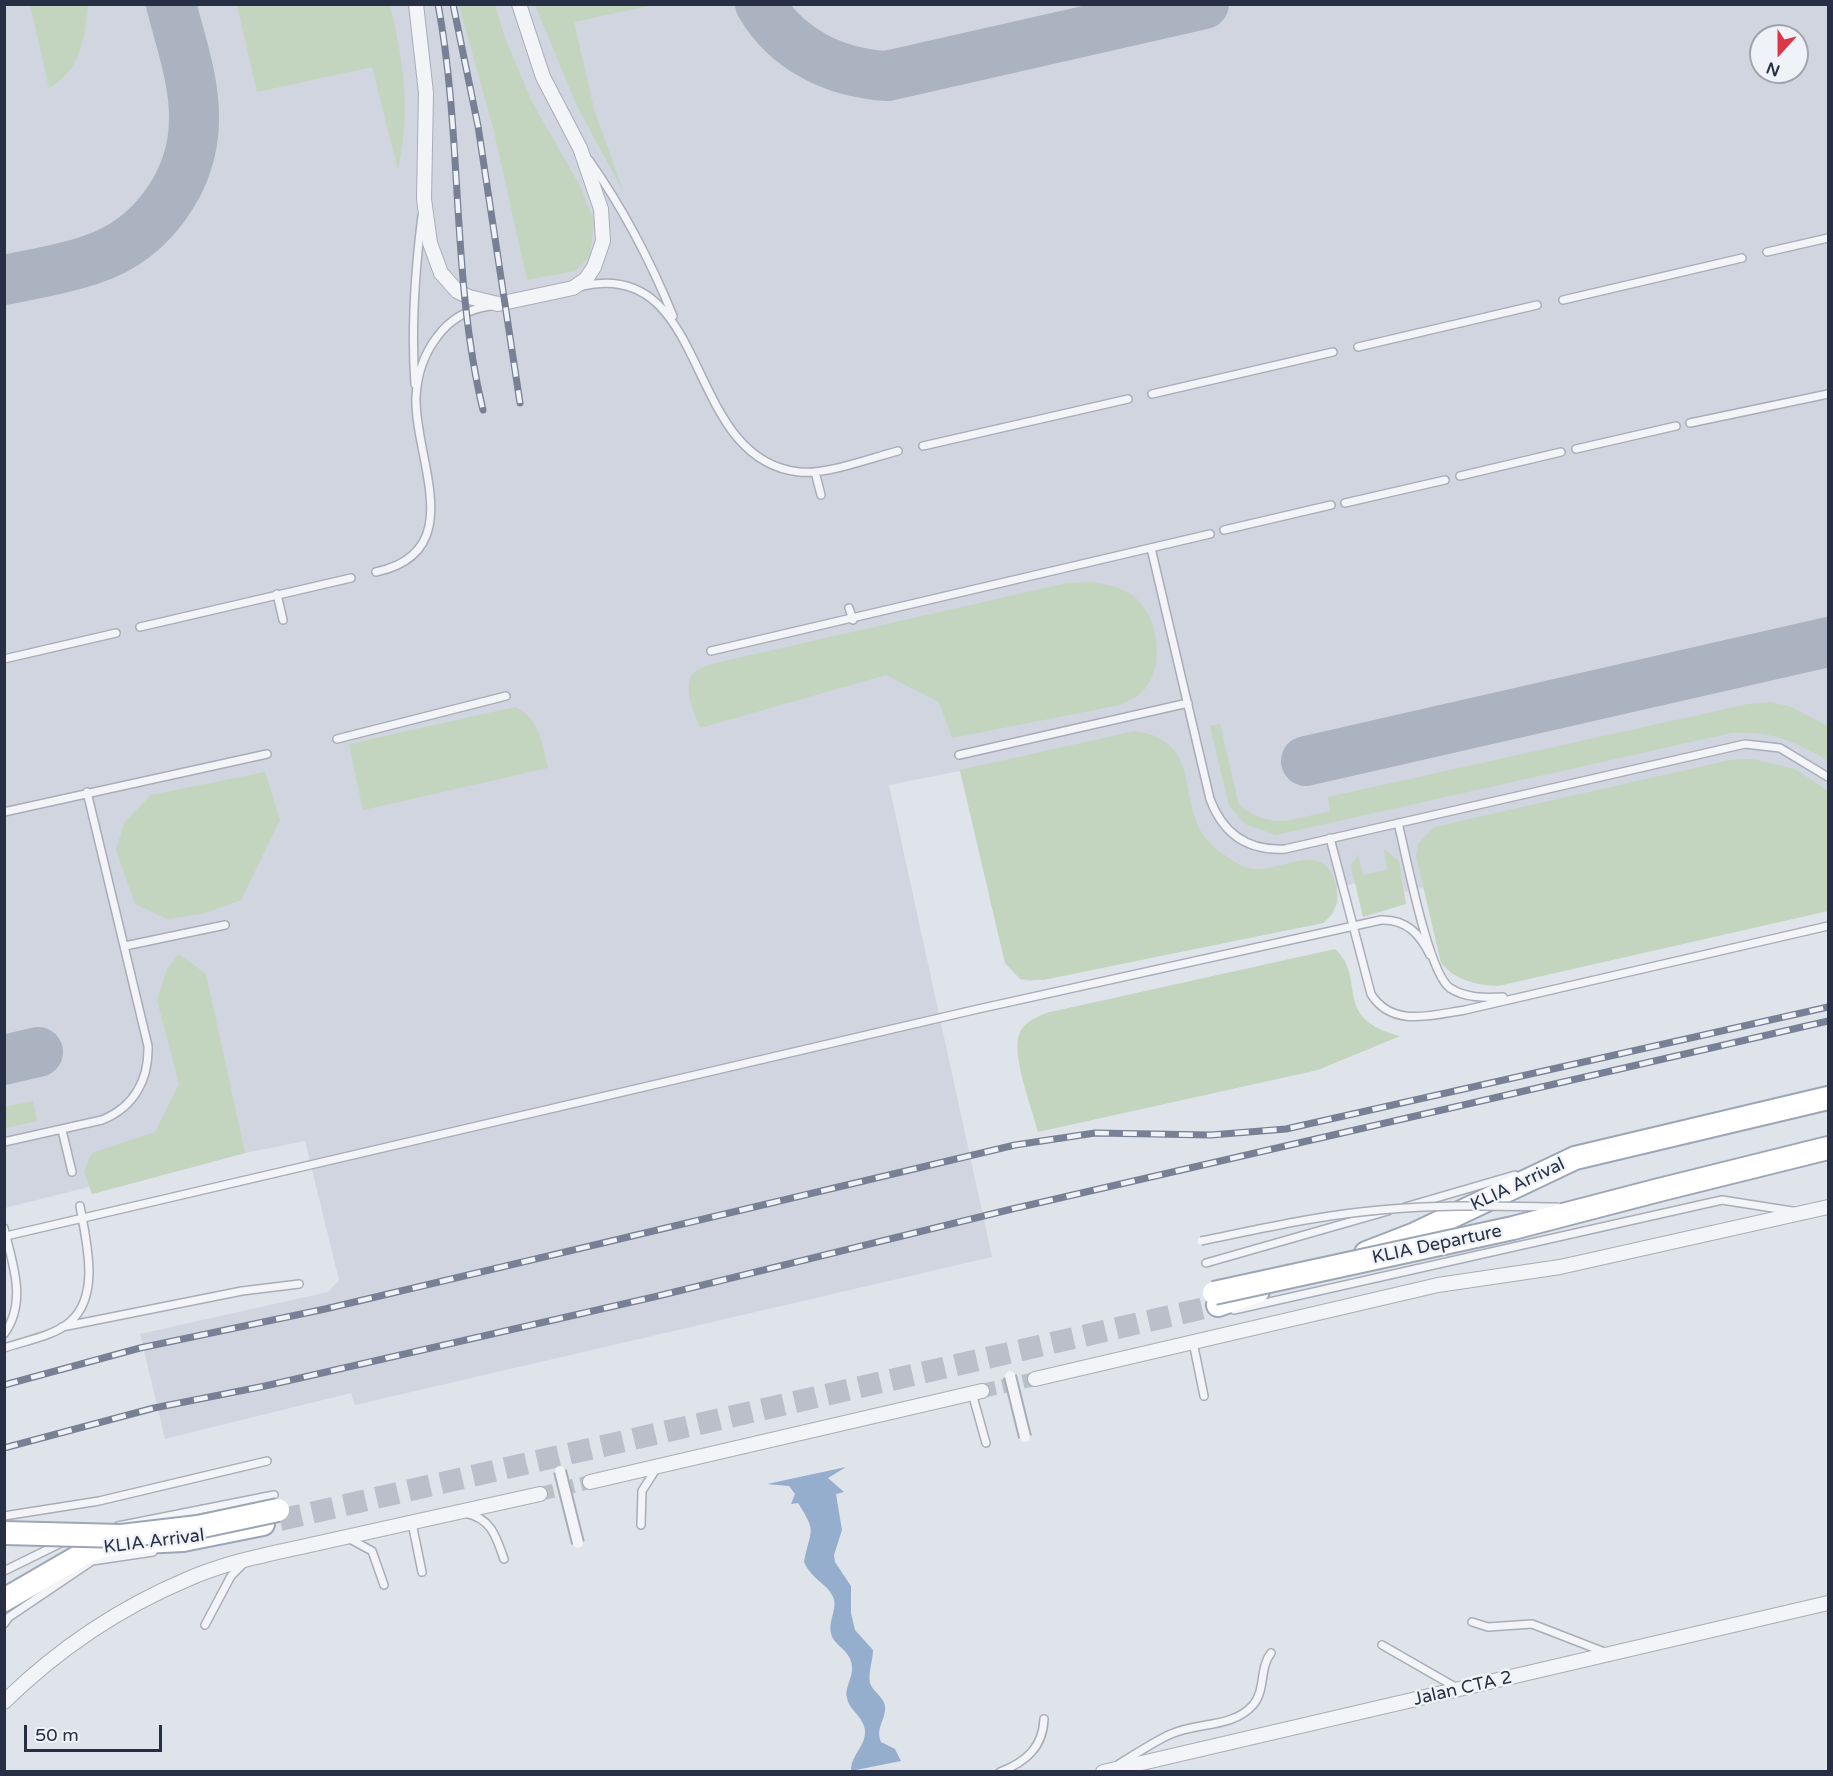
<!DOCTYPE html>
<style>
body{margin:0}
#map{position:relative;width:1833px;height:1776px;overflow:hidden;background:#dfe3ea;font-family:"Varela Round",sans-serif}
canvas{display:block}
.frame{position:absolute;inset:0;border:6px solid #262f43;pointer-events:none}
.north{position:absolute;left:1749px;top:24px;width:60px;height:60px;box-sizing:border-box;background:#eff2f7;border:2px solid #9fa4af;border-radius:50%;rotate:201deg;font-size:16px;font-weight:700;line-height:24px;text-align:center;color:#262f43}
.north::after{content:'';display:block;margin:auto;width:21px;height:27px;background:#db3747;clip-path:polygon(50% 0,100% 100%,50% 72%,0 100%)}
.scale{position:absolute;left:24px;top:1725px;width:138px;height:27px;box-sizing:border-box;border:3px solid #262f43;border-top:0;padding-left:8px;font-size:18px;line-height:21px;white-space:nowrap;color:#262f43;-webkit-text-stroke:4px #eff2f7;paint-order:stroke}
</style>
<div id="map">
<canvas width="1833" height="1776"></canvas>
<div class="frame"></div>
<div class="north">N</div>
<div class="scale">50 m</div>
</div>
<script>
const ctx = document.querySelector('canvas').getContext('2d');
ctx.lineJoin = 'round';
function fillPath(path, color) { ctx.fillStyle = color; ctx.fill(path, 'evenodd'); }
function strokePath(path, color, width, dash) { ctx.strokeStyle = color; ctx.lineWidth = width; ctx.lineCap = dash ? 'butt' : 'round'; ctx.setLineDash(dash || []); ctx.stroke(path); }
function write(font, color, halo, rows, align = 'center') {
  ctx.font = font + ' "Varela Round",sans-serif'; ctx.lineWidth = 5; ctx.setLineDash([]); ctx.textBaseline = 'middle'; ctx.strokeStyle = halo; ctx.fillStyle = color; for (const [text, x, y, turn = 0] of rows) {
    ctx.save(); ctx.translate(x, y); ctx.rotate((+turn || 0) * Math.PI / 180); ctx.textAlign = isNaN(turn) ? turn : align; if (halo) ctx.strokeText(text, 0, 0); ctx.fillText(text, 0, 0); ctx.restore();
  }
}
const built = new Path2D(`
 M5 5H1828V906L1441 883 1405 892 1400 871 1337 888 1338 902 1332 915 1323 923 1030 981 1020 979 1005 963 960 771 889 785 992 1257 355 1405 351 1393 165 1439 140 1334 328 1292 339 1280 305 1141 245 1153 92 1194 89 1187 5 1208ZM1761 36H1797V72H1761Z`);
const green = new Path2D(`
 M30 5H88C85 38 81 70 49 88Z
 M237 5H390C404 63 411 111 398 170L372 67 257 92Z
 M459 5H495L505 38 532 102 579 184 594 221 590 256 575 271 527 280 494 131Z
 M535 5H653L574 22 594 109 623 191 577 106Z
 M1092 582C1103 584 1116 586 1127 592 1158 609 1167 664 1144 690 1138 697 1128 701 1120 705L952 738 939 702 886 675 700 728C695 713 679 682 697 670 705 665 719 663 729 660L1067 583Z
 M1771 702 1791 707 1828 726V761C1796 742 1770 730 1731 733L1276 835 1245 824 1229 806 1210 726 1220 724 1239 805C1273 831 1292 819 1330 811L1328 797 1748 704Z
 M515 707C540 719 542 743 548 768L363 810 349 744Z
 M1135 731C1197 740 1180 788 1200 830 1205 840 1216 850 1226 856 1233 861 1245 869 1255 869 1285 871 1324 838 1336 886 1340 902 1334 913 1323 923L1043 980 1020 979 1005 963 960 770Z
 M1752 759 1795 769 1828 791V911L1498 986C1476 985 1455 980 1441 963L1416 856 1418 844 1434 827 1730 760Z
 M265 772 280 820 241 900 202 914 167 919 135 904 116 850 124 823 151 795Z
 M1384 849 1399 861 1406 904 1363 917 1351 866 1358 854 1363 875 1387 870Z
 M1335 949C1368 979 1330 1018 1400 1036L1318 1070 1038 1132C1032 1108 1010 1053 1020 1032 1026 1021 1036 1018 1046 1013Z
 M179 954 206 974 245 1153 92 1194 84 1171 92 1153 155 1132 179 1084 157 1000 167 969Z
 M33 1101 37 1121 5 1128V1107Z`);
const water = new Path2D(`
 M846 1467 828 1478 844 1492 836 1494 842 1530 834 1555 835 1562 851 1586V1613L855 1630 873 1650C873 1660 868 1672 870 1683 873 1692 884 1697 885 1706 886 1721 875 1727 881 1742L895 1749 901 1761 851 1771C851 1754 866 1747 865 1730 863 1716 849 1710 847 1698 844 1688 853 1678 852 1667 851 1649 833 1646 831 1633 828 1621 838 1608 833 1597 828 1584 812 1580 804 1562 810 1529 818 1534 798 1503L791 1504 795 1494 789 1486 767 1484Z`);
const taxiway = new Path2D(`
 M760 4C787 50 835 73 887 76L1204 4
 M4 280C34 274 65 269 93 259 153 239 195 179 194 116 194 79 180 40 171 4
 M1306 761 1828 642
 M4 1060 38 1052`);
const minorTunnel = new Path2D(`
 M982 1391 1035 1379
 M540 1494 590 1482`);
const primaryTunnel = new Path2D(`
 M280 1520 1218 1305`);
const service = new Path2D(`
 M589 160C622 207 651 262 673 316
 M1767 252 1828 238
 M582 286C712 257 682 459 799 472 827 475 870 458 898 451
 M1563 300 1742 258
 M1358 347 1537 305
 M415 384C411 329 415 271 422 216
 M1152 394 1333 352
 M1690 423 1828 394
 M923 446 1128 399
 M1576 449 1676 426
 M815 472 821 495
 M1460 476 1561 452
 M1345 503 1445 480
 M1224 530 1331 505
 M1151 548 1210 799C1223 834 1248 851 1285 849L1745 744 1780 748 1828 777
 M376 572C470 552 414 459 416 397 417 376 424 354 437 337 450 319 468 309 490 306
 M277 594 283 620
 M849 608 853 620
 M140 627 351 578
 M711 651 1210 534
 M4 659 116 633
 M337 739 506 696
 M959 755 1188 703
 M4 812 267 754
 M1398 823C1406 854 1428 973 1450 988 1465 998 1485 998 1503 997
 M1330 838 1371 994C1392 1028 1432 1015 1465 1010L1828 926
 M125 946 225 925
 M62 1130 72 1172
 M4 1142 102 1120C134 1107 149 1080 148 1046L87 792
 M1405 1207 1515 1175
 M4 1228C12 1263 28 1301 4 1334
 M6 1236 978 1009 1381 920C1406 919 1420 934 1430 955
 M1206 1263 1388 1211
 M1234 1310 1722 1200 1792 1211
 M62 1327 242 1291 299 1284
 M1193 1342 1204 1396
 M4 1348C24 1341 54 1336 70 1322 101 1295 86 1241 80 1206
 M972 1393 986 1443
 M465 1513C491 1518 496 1536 504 1559
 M4 1516 99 1501 267 1461
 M412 1523 422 1572
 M641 1525 642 1491 656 1469
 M118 1526 274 1495
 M350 1539 372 1551 384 1585
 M4 1571 61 1543
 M1472 1622 1488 1627 1532 1624 1607 1653
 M4 1624 9 1617 92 1561 153 1552
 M205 1625 231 1576 243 1564
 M1382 1645 1457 1688
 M1119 1764C1136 1754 1153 1742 1171 1734 1198 1722 1233 1728 1253 1705 1266 1690 1259 1668 1271 1653
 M1000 1772C1026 1762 1043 1747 1044 1719`);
const minor = new Path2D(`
 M416 4 426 93 424 199 430 243 441 273 457 291 469 297 498 304 573 288 586 279 594 267 603 241 601 209 580 148 543 77 519 4
 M1035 1379 1438 1285 1560 1267 1828 1207
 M590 1482 982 1391
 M4 1702C57 1650 119 1608 188 1579 229 1561 275 1553 319 1543 393 1526 467 1510 540 1494
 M1103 1772 1828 1603`);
const primary = new Path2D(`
 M1659 1190 1828 1148
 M1366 1253 1415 1234 1575 1158 1828 1098
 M1218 1305 1258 1291
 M4 1600 85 1553 100 1547 122 1543 183 1540 263 1524`);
const rail = new Path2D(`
 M438 4C463 138 451 277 483 410
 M453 4 478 126 520 403
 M4 1385 140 1348 325 1309 1015 1145 1095 1133 1211 1135 1286 1129 1828 1007
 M4 1448 154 1408 265 1386 658 1296 1012 1209 1828 1021`);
const serviceBridge = new Path2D(`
 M1201 1241C1260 1229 1320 1215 1380 1210 1440 1204 1499 1206 1558 1207`);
const pedestrianBridge = new Path2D(`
 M1010 1376 1025 1437
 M560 1471 578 1543`);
const primaryBridge = new Path2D(`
 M1214 1293 1513 1228 1659 1190
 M4 1533 121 1536 198 1527 278 1510`);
const streetNames = [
 ["KLIA Arrival",1518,1185,-25],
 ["KLIA Departure",1437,1245,-12],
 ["KLIA Arrival",154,1542,-7],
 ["Jalan CTA 2",1463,1689,-13]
];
fillPath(built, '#d1d5df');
fillPath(green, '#c3d4bf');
fillPath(water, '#96aecd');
strokePath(taxiway, '#abb2c0', 50);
strokePath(minorTunnel, '#babfc9', 14, [14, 7]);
strokePath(primaryTunnel, '#babfc9', 22, [22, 11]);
strokePath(service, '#a8adb8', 10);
strokePath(minor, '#a8adb8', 16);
strokePath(primary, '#9da6b7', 26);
strokePath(service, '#f2f4f8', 7);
strokePath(minor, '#f2f4f8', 14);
strokePath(primary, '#fff', 22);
strokePath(rail, '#778095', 7);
strokePath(rail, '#eff2f7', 4.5, [14]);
strokePath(serviceBridge, '#a8adb8', 10, []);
strokePath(pedestrianBridge, '#a8adb8', 14, []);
strokePath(primaryBridge, '#9da6b7', 26, []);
strokePath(serviceBridge, '#f2f4f8', 7);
strokePath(pedestrianBridge, '#f2f4f8', 10);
strokePath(primaryBridge, '#fff', 22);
write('18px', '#262f43', '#eff2f7', streetNames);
</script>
